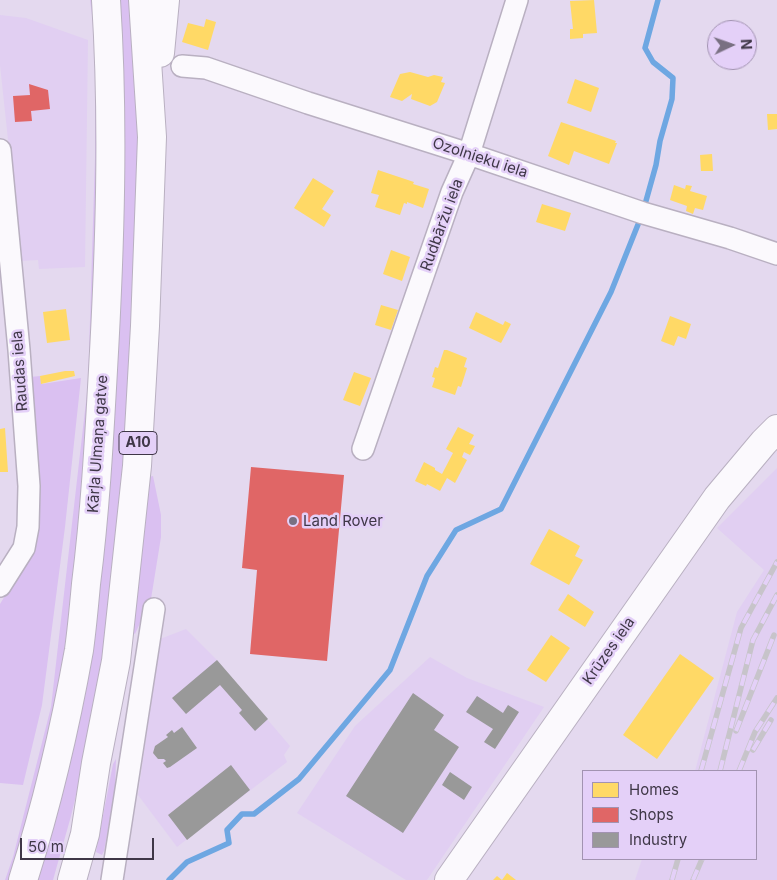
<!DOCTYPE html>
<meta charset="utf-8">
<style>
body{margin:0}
#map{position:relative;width:777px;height:880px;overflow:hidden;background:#e4d9ef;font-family:Inter,sans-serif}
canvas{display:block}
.legend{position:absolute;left:582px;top:770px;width:175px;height:90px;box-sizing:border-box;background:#e4d0f8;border:1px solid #a293b1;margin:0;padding:6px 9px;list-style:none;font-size:15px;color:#3f3747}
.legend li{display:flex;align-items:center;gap:10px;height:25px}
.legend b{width:25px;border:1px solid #a293b1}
.north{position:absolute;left:707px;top:20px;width:50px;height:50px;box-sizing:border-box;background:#e4d0f8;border:1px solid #a293b1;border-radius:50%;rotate:87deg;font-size:14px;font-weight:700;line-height:20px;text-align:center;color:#3f3747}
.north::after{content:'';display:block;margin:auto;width:18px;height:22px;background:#797082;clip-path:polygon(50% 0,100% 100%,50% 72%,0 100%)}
.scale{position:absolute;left:20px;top:838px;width:134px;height:22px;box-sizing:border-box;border:2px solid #3f3747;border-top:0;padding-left:6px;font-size:15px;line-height:18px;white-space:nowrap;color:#3f3747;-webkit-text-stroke:4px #e4d0f8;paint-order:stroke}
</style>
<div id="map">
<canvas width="777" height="880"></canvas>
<ul class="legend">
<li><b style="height:14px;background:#ffd966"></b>Homes</li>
<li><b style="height:14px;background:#e06666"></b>Shops</li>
<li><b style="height:14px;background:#999"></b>Industry</li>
</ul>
<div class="north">N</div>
<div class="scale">50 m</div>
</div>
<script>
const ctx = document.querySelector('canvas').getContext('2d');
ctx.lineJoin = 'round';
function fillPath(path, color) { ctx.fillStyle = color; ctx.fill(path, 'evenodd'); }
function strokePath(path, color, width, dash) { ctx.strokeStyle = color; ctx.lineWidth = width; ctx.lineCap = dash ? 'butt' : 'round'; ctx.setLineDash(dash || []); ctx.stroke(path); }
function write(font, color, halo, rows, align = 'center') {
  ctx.font = font + ' Inter,sans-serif'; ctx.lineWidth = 5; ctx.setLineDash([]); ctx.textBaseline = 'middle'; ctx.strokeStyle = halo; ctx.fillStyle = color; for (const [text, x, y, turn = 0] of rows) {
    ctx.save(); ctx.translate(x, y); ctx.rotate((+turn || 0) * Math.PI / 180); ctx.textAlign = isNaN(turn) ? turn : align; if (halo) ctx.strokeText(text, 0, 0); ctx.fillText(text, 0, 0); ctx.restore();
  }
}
const built = new Path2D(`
 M0 15 26 18 88 40 85 267 39 269 38 260 21 261 0 65Z
 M777 468V880H635L642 859H756V771H695L737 612 764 570 717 528Z
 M186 629 217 660 290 746 284 755 287 762 177 847 138 795 160 639Z
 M430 657 467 678 544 707 427 880H406L297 813 355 726Z`);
const green = new Path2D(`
 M90 0H95L97 40 99 234 81 527 66 654 46 760 11 880H5L13 857 51 707 88 384 95 157V39Z
 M117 0H132L137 112 138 245 128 434 105 652 91 733 71 816 53 880H37L64 788 80 704 106 524 112 461 116 386Z
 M40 376 42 384 81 378 65 527 42 705 23 785 0 783V604L32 551 30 377Z
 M153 476 161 515V537L151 599 135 634 132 632 149 477Z
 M116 759 115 791 104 851 102 855 96 852 113 764Z`);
const homes = new Path2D(`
 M594 0 597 33 583 34V38L570 39V29H573L570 1Z
 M206 19 216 22 208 50 182 42 188 23 204 27Z
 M410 72 428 77 434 75 443 77 441 82 445 83 437 102 430 106 411 99 412 94 402 101 390 97 400 74Z
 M575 79 599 88 591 112 567 103Z
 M767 114H777V129L768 130Z
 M561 122 616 141 615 143H617L609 164 574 151 569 165 548 156Z
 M712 154 713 171H701L700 155Z
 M378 170 414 182 413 184 429 189 423 208 407 202V204L404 203 400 215 375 207 379 195 371 193Z
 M313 178 334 191 322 209 331 215 324 227 294 208Z
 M674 185 685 189 686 185 692 186 690 191 707 196 703 210 695 208 693 214 686 211 687 206 670 200Z
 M542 204 571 213 565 231 536 222Z
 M391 250 410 257 402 281 383 274Z
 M381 305 398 310 391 330 375 325Z
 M66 309 70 340 47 343 43 312Z
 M476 312 503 325 505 321 511 324 501 343 469 328Z
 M670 316 691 324 686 339 678 336 674 346 661 341Z
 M444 350H447L467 358 464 367 467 368 461 387 458 386 455 395 432 387 435 378 432 377 435 367 438 368Z
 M65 371H74L75 376 41 384 40 376Z
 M354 372 371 378 360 406 343 400Z
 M458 427 474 435 469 444 475 446 470 455 464 452 462 457 467 460 455 483 447 478 440 491 427 484 426 486 415 481 424 462 435 468V470L442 474 453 453 446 449Z
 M5 428 8 472H0V429Z
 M549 529 580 546 575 556 583 560 569 585 530 564Z
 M568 594 594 612 585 627 558 610Z
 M551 635 570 648 546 682 527 670Z
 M680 654 714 678 657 759 623 735Z
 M507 873 516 880H493L497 876 502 880Z`);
const shops = new Path2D(`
 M29 84 48 90 50 109 31 111 32 121 15 122 13 96 30 95Z
 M251 467 344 475 327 661 250 654 257 570 242 568Z`);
const industry = new Path2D(`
 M217 660 268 719 255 731 239 713 242 710 220 685 186 714 172 698Z
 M413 693 444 715 434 730 459 747 403 833 346 796Z
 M477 696 503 713 508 705 519 712 495 749 484 742 493 729 466 712Z
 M182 727 197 748 170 767 167 768 163 763 166 761 164 759H158L153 753 155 746 168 737 166 735 172 730 174 733Z
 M231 765 250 790 187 840 168 815Z
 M450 772 472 787 464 800 442 785Z`);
const stream = new Path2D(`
 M644 208 656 165 660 141 672 99 673 78 653 62 645 48 658 0
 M169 880 187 862 229 843 227 830 242 814H254L299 779 390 670 427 576 456 530 501 509 611 292 641 217`);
const street = new Path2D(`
 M182 66 206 68 308 103 469 154 643 213 730 238 777 254
 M0 150 19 350 29 486 28 527 24 548 0 586
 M363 449 452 192 469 154 517 0
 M112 880 154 609`);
const secondary = new Path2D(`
 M449 880 717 498 764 442 777 429`);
const highway = new Path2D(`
 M160 53 165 0
 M23 880C47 805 65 728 79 650 82 628 84 606 86 584 95 513 99 442 103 370 110 247 114 123 106 0
 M72 880 85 834 96 763 116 661 137 466 145 326 152 137 143 0`);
const rail = new Path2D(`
 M736 731 774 635
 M753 750 771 720
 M701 771 741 628 777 562
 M720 771 753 640 777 595
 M739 771 755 732 777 698
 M672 880 678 859
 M693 880 702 859`);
const markers = [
 [293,521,5,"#797082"]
];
const shields = [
 [138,443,38]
];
const shieldNames = [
 ["A10",138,443]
];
const streetNames = [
 ["Ozolnieku iela",480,158,18],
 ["Rudbāržu iela",442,225,-70],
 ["Raudas iela",20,371,-94],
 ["Kārļa Ulmaņa gatve",98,444,-86],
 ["Krūzes iela",609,651,-55]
];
const poiNames = [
 ["Land Rover",303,521]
];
fillPath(built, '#e1cff2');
fillPath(green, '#dac0f1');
fillPath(homes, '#ffd966');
fillPath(shops, '#e06666');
fillPath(industry, '#999');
strokePath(stream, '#6ea7e2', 5.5);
strokePath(street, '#b9b0c1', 24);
strokePath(secondary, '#b9b0c1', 30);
strokePath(highway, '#b9b0c1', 30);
strokePath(street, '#fbf9fd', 21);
strokePath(secondary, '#fbf9fd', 28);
strokePath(highway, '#fbf9fd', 28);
strokePath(rail, '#c7c4ca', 5.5);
strokePath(rail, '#e4d0f8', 4, [11]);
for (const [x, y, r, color] of markers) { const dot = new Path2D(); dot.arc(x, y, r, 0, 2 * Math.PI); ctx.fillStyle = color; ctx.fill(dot); strokePath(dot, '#e4d0f8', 2); }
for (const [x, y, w] of shields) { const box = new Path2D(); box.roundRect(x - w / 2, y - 11.5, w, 23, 4); ctx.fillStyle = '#e4d0f8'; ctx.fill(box); strokePath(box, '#3f3747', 1); }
write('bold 14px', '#3f3747', null, shieldNames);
write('15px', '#3f3747', '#e4d0f8', streetNames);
write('15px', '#3f3747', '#e4d0f8', poiNames, 'left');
</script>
